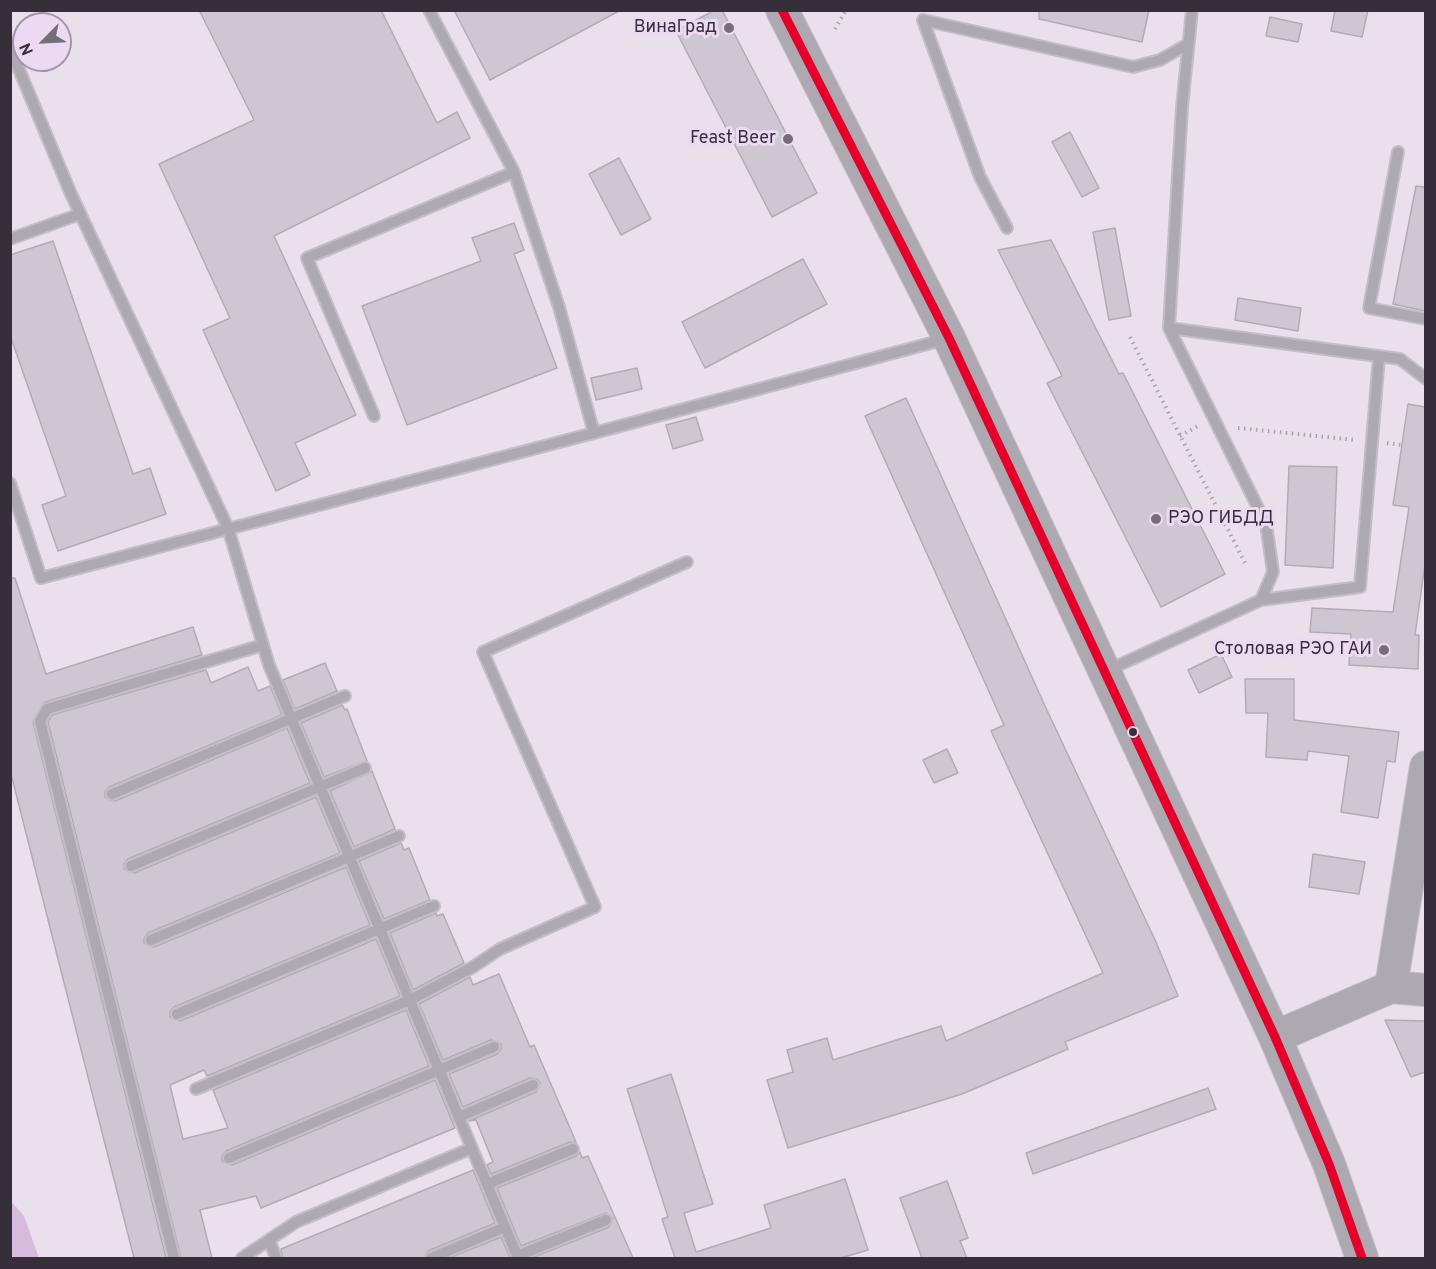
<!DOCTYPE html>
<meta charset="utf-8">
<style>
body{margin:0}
#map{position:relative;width:1436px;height:1269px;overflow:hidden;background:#e9e0ec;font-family:Overpass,sans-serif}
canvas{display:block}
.frame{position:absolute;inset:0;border:12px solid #362f39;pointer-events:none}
.north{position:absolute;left:12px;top:12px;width:60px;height:60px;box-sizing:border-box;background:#ecdaf2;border:2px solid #a396a8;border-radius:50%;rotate:246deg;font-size:16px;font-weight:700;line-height:24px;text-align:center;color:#362f39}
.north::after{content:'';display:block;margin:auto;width:21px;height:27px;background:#756d78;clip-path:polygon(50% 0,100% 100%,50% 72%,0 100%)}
</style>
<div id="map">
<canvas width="1436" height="1269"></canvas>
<div class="frame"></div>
<div class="north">N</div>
</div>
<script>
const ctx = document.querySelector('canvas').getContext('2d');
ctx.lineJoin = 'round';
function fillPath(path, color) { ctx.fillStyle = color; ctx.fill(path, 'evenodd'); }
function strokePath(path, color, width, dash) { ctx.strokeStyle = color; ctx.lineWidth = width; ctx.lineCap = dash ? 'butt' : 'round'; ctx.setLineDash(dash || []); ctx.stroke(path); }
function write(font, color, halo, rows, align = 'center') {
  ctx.font = font + ' Overpass,sans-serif'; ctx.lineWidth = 6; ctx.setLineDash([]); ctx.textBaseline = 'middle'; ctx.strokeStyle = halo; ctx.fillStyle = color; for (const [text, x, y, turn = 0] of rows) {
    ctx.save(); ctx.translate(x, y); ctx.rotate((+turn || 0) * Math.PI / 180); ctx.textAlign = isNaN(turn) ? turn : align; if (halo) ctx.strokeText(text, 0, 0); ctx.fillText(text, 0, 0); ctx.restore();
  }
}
const forest = new Path2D(`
 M10 1200 24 1216 39 1258H11Z`);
const building = new Path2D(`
 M199 10H381L437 123 457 112 470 138 274 236 356 415 295 443 310 475 276 491 203 330 230 318 159 164 254 120Z
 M454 10H621L490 80Z
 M715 10H722L817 193 772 217 676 31Z
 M1039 10H1149L1142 42 1039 19Z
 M1335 10H1368L1362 37 1331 31Z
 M1270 17 1302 24 1298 42 1266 36Z
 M1070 132 1099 188 1082 197 1052 142Z
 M619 158 651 219 621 235 589 174Z
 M1416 186 1425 187V311L1393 304Z
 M514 223 524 250 514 254 557 368 407 425 362 306 481 261 472 238Z
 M1115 228 1131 316 1109 320 1093 232Z
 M1051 240 1119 374 1123 373 1225 574 1161 607 1047 383 1062 376 998 250Z
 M53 241 133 474 150 468 166 514 58 551 42 505 66 496 10 335V255Z
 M803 259 827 304 705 368 682 322Z
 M1238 298 1301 308 1298 331 1235 320Z
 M637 368 642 389 596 400 591 378Z
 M906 398 1045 706 1156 942 1178 996 1065 1042 1068 1049 962 1094 788 1148 767 1080 793 1072 787 1050 827 1038 833 1060 941 1026 946 1041 1103 973 991 731 1004 725 865 416Z
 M1408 404 1425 407V564L1415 635H1419L1418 669 1349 665 1351 634 1310 632 1312 608 1393 612 1409 507 1393 505Z
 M696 417 703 440 673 449 666 425Z
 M1289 466 1337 467 1333 568 1285 565Z
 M10 578H15L46 674 193 627 202 655 45 702 33 722 166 1258H134L10 770Z
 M1221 654 1232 677 1199 693 1188 670Z
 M325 663 337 691 295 709 283 680Z
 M248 667 258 691 270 686 282 715 109 787 105 792V797L115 801 287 728 310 783 128 859 124 864V869L134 873 316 797 340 853 148 933 144 938V943L154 947 346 867 370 925 174 1007 170 1012V1017L180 1021 376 939 400 996 207 1076 204 1070 170 1085 183 1139 228 1128 213 1090 406 1010 429 1066 226 1151 222 1156V1161L232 1165 435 1080 455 1128 261 1208 256 1196 200 1210 212 1258H181L48 722 52 715 206 670 211 683Z
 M1245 679H1294V720L1399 732 1395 762 1387 761 1378 818 1341 812 1349 756 1308 751 1307 760 1266 757 1268 713H1246Z
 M342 705 345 710 347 709 367 761 324 777 301 723Z
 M947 749 958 773 934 783 923 760Z
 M372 771 395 829 354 847 330 791Z
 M401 843 404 850 409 848 430 900 384 919 359 861Z
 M1313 854 1365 862 1359 894 1309 887Z
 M436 913 437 916 443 914 464 963 413 990 390 933Z
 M499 974 530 1047 534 1045 576 1142H570L491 1174 487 1165 493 1162 476 1120 469 1121 536 1092 540 1083 537 1079 530 1078 463 1107 449 1074 497 1054 501 1049V1044L491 1040 443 1060 419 1004 470 977 473 985Z
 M1385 1020 1425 1021V1072L1411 1077Z
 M671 1074 713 1204 684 1213 696 1252 771 1228 764 1205 845 1179 868 1250 841 1258H675L662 1219 668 1217 627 1089Z
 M1208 1088 1216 1109 1033 1174 1026 1153Z
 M580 1152 582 1158 588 1156 633 1258H531L609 1227 613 1218 606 1213 521 1246 497 1188 576 1156Z
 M473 1170 495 1223 428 1251 424 1258H283L281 1249Z
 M947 1181 968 1238 960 1241 967 1258H922L900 1198Z
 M501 1237 510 1258H449Z`);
const path = new Path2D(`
 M835 29 846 10
 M1130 337 1245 563
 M1238 428 1356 440
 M1180 436 1198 426
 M1387 443 1402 445`);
const lane = new Path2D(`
 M429 10 514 172 559 307 594 433 946 339
 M923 20 1133 67 1160 60 1188 44
 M923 20 980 177 1007 228
 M10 48 71 194 228 528 269 665 518 1258
 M1398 152 1369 308 1426 319
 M10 239 80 214
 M1169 328 1400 359 1426 379
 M374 416 307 258 514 172
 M10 483 41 578 594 433
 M1261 600 1360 587 1379 356
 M1106 671 1261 600 1273 572 1266 524 1169 328 1182 107 1192 10
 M112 794 345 696
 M131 866 365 768
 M151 940 399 836
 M177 1014 434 906
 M196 1089 410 1000 473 967 500 949 595 907 483 652 687 562
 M459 1117 533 1085
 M229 1158 494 1047
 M487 1184 573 1149
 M270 1242 276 1258
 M517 1256 606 1220
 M174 1258 40 721 47 709 263 645
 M242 1258 296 1222 472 1148
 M431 1258 505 1227`);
const secondary = new Path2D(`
 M782 10 949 338 1275 1037 1329 1164 1362 1258
 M1391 987 1426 767
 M1275 1037 1391 987 1426 990`);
const bus1 = new Path2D(`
 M782 10 949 338 1275 1037 1329 1164 1362 1258`);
const markers = [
 [729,28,6,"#756d78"],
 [788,139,6,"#756d78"],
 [1156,519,6,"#756d78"],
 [1384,650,6,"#756d78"],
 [1133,732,5,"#362f39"]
];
const poiNames = [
 ["ВинаГрад",717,28],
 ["Feast Beer",776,139],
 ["РЭО ГИБДД",1168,519,"left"],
 ["Столовая РЭО ГАИ",1372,650]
];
fillPath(forest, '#d6bbdf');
fillPath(building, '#cec7d1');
strokePath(building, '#b2abb4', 1.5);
strokePath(lane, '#c4bdc7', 14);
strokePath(secondary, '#c4bdc7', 34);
strokePath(path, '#a9a4ab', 4, [1.5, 4.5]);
strokePath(lane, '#aea9b0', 10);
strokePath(secondary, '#aea9b0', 32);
strokePath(bus1, '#e4002b', 9);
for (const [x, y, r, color] of markers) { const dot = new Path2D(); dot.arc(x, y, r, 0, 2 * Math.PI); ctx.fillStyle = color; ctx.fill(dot); strokePath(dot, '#ecdaf2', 2); }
write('18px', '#362f39', '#ecdaf2', poiNames, 'right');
</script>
